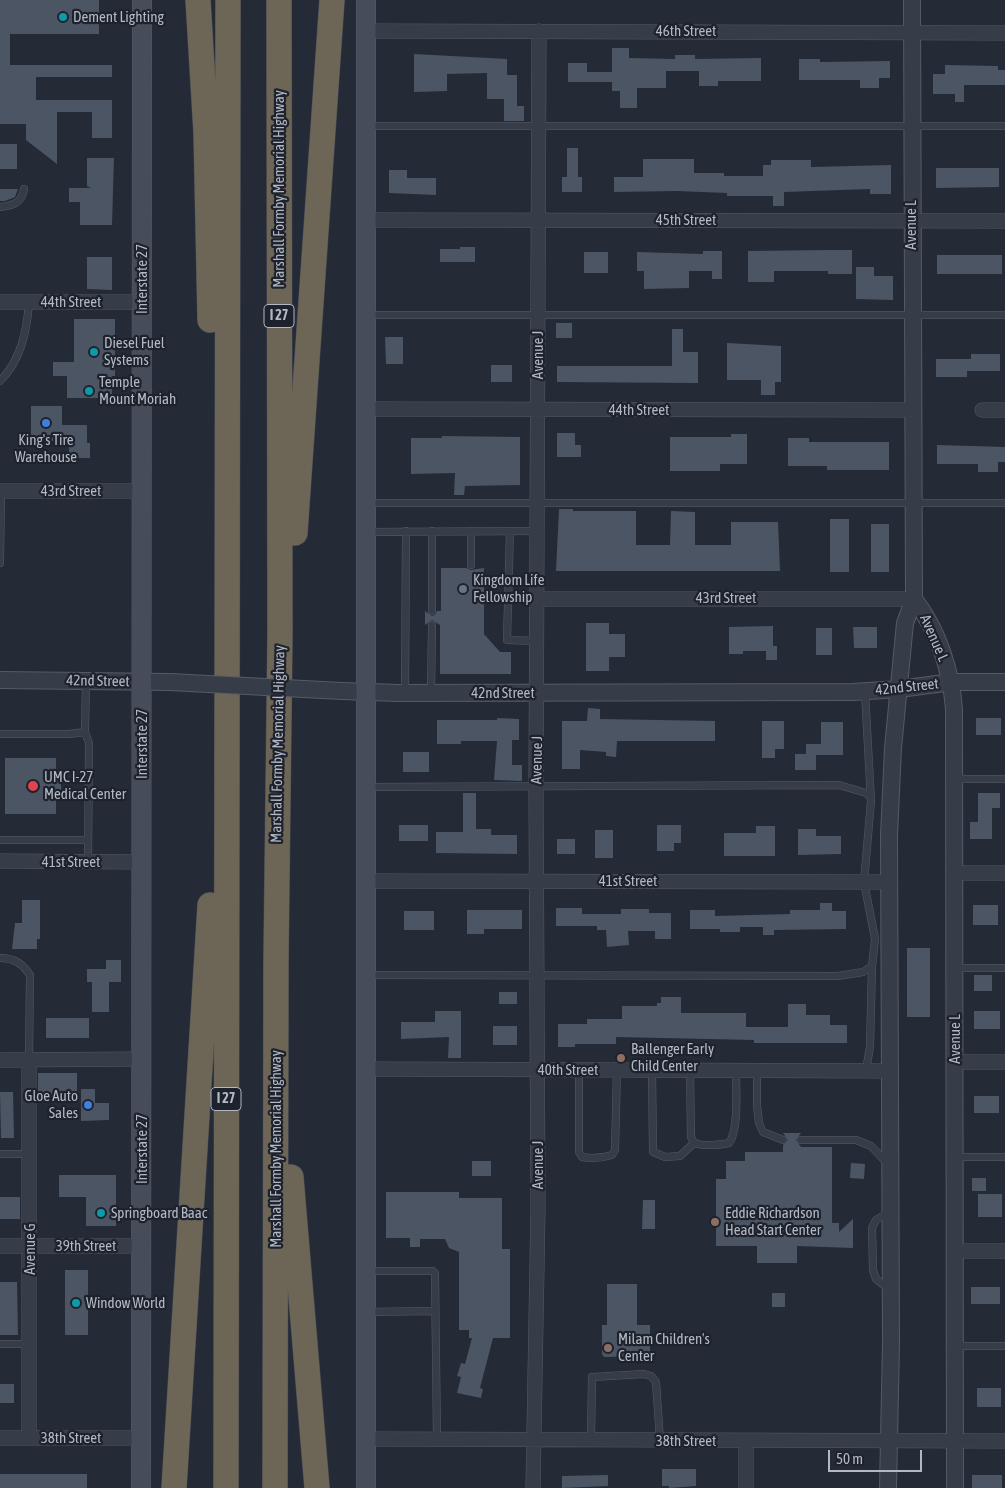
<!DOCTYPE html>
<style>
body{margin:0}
#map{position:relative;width:1005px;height:1488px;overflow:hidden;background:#242b37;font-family:"Asap Condensed",sans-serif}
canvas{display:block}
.scale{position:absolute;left:828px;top:1450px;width:94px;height:22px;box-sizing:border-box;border:2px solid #b2b8c4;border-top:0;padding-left:6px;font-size:15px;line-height:18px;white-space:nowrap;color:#b2b8c4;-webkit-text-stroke:4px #1d222d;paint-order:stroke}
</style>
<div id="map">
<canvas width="1005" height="1488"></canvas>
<div class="scale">50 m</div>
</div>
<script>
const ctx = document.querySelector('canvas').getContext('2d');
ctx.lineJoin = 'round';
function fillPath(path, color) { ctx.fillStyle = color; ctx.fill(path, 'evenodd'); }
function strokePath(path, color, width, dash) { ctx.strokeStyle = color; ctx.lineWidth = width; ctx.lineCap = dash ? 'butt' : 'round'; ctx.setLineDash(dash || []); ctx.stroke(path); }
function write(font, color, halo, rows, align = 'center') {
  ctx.font = font + ' "Asap Condensed",sans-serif'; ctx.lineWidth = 4.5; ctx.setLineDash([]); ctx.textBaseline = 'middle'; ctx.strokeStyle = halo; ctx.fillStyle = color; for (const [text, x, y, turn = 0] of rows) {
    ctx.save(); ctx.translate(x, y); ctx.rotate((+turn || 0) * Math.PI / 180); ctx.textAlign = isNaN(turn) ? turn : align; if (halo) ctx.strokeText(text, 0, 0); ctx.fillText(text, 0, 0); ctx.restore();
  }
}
const building = new Path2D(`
 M0 0H99V34H10V65H112V77H36V100H112V138H92V112H57V164L26 140V124H0Z
 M612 48H629V58L675 59V55H695V59L761 58V81H718V86H699V71H666V88H637V108H620V91H612V82H568V63H587V72H612Z
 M414 54 507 59V75H517V106H524V121H504V99H487V73L447 74V91L414 92Z
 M799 59H820V62L890 61V78H879V88H860V80H799Z
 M945 65 998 66V70H1005V85H964V102H955V94H933V74H945Z
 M0 144H17V169H0Z
 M567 148H578V177H582V192H562V177H567Z
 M87 158H114L112 225H80V202H69V188H91L87 186Z
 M643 159H694V173H724V176H763V165H771V160H811V167L891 165V194H870V189L784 192V206H773V196H727V193L677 191 614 192V177H643Z
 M936 168H999V187L936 188Z
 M389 170H407V178H436V195L389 193Z
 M0 189H18L15 197 5 201H0Z
 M460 247H475V262H440V249H460Z
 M828 250H852V274H828V271H774V282H748V251Z
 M703 251H722V279H712V271H689V288L644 289V271H637V252L703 254Z
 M584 252H608V273H584Z
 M937 255H1002V274H937Z
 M87 257H112V290L87 289Z
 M856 267H874V276H893V300L856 299Z
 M74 319H115V376H112V398H67V376H53V362H74Z
 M556 323H572V338H556Z
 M672 329H683V352H698V383L557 382V366H672Z
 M385 337H403V364H386Z
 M727 343 781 346V382H775V395H761V380H727Z
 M971 354H1000V371H967V377H936V359H971Z
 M491 365H512V382H491Z
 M31 406H62V425H87V443H90V458H69V441H31Z
 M557 433H575V445H581V457H557Z
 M731 434H747V464H720V471H670V437H731Z
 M442 436 520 437V485L465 486 464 495H454L455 473 411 474V438H442Z
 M788 438H809V442H889V470H827V466H788Z
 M937 445 1005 447V462H998V472H978V464H937Z
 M559 509H573V511H636V545H670L671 511 695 512V545H731V522H778L780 571H556Z
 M830 519H849V572H830Z
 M871 524H889V572H871Z
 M441 568H466L471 570 484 568V634L500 652H511V674H440V625L432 620 425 625V611L432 616 435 615 437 611H441Z
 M586 623H609V634H625V657H609V671H586Z
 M773 626V646H777V660H766V651H743V654H729V627Z
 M853 627H877V648H854Z
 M816 628H832V655H816Z
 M588 708 600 709V719L715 721V741H617L616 757 606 756V752L580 750V769H562V721H587Z
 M497 718 519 719V740H512V765H522V781L494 780 497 741H461V744H437V720H497Z
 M976 718H1001V735H976Z
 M762 721H784V749H775V758H762Z
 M821 722H843V755H816V770H795V754H806V744H821Z
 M403 752H429V772H403Z
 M5 758H56V778H61V794H56V814H5Z
 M463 793H476V829H491V835H517V854L436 853V832H463Z
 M978 793H1000V808H992V839H970V822H978Z
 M399 825H428V841H399Z
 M657 825H681V843H674V851H657Z
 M756 826H775V856H724V833H756Z
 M798 829H816V836H841V854L798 855Z
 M595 830H613V858H595Z
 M557 839H575V854H557Z
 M22 900H40V939H37V949H12L15 923H22Z
 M820 903H832V911H846V929L774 930V935H763V927H740V932H720V929H690V910H715V916L790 914V910H820Z
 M973 905H998V925H973Z
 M556 908H582V914H621V909H649V913H671V939H655V931H628L629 945 607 947 606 930H597V926H556Z
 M467 910H522V929H484V934H467Z
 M404 911H434V930H404Z
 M907 948H930V1017H907Z
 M106 960H121V982H109V1012H92V982H87V969H106Z
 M974 975H992V991H974Z
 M499 992H517V1004H499Z
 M661 997H681V1013H746V1027H788V1004H806V1015H830V1025H847V1043H754V1040L616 1037V1044H575V1047H558V1024H587V1019H622V1006H657V1003H661Z
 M435 1011H461V1058H448L449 1037 401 1039V1022H435Z
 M974 1011H1000V1029H974Z
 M46 1018H89V1038H46Z
 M493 1026H517V1045H493Z
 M38 1073H77V1098H38Z
 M81 1089H95V1103H109V1120L81 1121Z
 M0 1092H13L14 1138H1Z
 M974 1096H999V1113H974Z
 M783 1133H801L796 1140 801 1147H832V1223H839V1232L853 1219V1248L797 1246V1263H757V1246H716V1179H726V1161H745V1152H783V1145L788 1140Z
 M472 1161H491V1176H472Z
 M851 1163 865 1164 864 1179 850 1178Z
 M59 1175H116V1226H86V1197H59Z
 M972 1178H986V1191H972Z
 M386 1192H459V1198H502V1249H510V1338H493L480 1388 483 1389 481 1398 457 1393 461 1377 457 1376 461 1363 465 1364 472 1338H469V1330H459V1252L449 1248 445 1239H420V1247H410V1238H386Z
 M978 1194H1002V1217H978Z
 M0 1197H20V1219H0Z
 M643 1200H655V1229H642Z
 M65 1270H88V1335H65Z
 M0 1282H17L18 1335H0Z
 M607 1284H637V1325H650V1356L604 1357 602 1354V1325H607Z
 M971 1287H1000V1304H971Z
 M772 1293H785V1307H772Z
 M0 1384H14V1403H0Z
 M977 1388H1001V1407H977Z
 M662 1469H696V1486L669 1488V1486H662Z
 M0 1474H87V1488H0Z
 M608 1475V1486L562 1488V1476Z
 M972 1475H1002V1488H972Z`);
const service = new Path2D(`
 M366 126H1005
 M0 207C12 206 22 203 24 189
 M368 315H1005
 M0 381C21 360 27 331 29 302
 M367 503H1005
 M432 531V611
 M510 531 507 640 538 641
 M367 532 538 531
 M0 563 1 491
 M471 565V531
 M508 600 538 599
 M86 681 85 732 89 743 88 862
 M865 692 871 801 864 882 875 939 872 966 870 1046 866 1071
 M405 693 406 531
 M431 693 432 625
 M0 734H69L85 732
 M955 779H1005
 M366 787 839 785 866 793 869 796
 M0 840H88
 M0 958C14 958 22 963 30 975L29 1060
 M955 968H1005
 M367 975 838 976 863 972 872 966
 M579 1070V1152L582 1157C592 1159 602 1158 612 1155L615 1150 617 1070
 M652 1070 653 1152 665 1157 680 1156 694 1143
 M690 1070 691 1137 694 1143C705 1147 718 1145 729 1143 739 1130 736 1088 736 1071
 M757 1071V1106L759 1123 763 1132 783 1140
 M801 1140H856L871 1146 889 1165
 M0 1154H30
 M955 1157H1005
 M367 1271H433L435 1273 437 1439
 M889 1289 876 1279 873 1270 872 1228 876 1220 890 1211
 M367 1312 435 1311
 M0 1344H29
 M955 1346H1005
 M591 1440 592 1377 644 1374 651 1376 656 1382 660 1440`);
const minor = new Path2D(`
 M366 31 1005 33
 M366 220 1005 221
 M0 302H142
 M366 409 912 410
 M982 410H1005
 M0 491H142
 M538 599H914
 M0 861 142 862
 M954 873H1005
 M366 881 889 882
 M0 1060 142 1059
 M29 1060V1438
 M955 1062H1005
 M366 1069 891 1071
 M0 1246H142
 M955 1251H1005
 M0 1438H142
 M367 1439 1005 1441
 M533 1488 538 1210 536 788 539 31
 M746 1488V1441`);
const tertiary = new Path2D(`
 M914 599C938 630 951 670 954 709L955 1488
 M0 680 170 682
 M342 691 398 693 853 692 899 689 952 682H1005
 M888 1488 891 1343 889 836 893 748 905 623 914 599 912 0`);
const secondary = new Path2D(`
 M141 1488 142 0
 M366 1488V0`);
const motorway = new Path2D(`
 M198 0 206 133 210 320
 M295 533 332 0
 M291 1177 317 1488
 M174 1488 210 905
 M226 1488 228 0
 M275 1488 276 960 280 632 279 0`);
const tertiaryBridge = new Path2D(`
 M170 682 342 691`);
const markers = [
 [63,17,5,"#0f9aa8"],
 [94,352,5,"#0f9aa8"],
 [89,391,5,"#0f9aa8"],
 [46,423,5,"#3f7fe0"],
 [463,589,5,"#6b7280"],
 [33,786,6,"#e0444e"],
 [621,1058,5,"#8d6e63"],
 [88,1105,5,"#3f7fe0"],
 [101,1213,5,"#0f9aa8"],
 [715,1222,5,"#8d6e63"],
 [76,1303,5,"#0f9aa8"],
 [608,1348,5,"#8d6e63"]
];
const shields = [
 [279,316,30],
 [226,1099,30]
];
const shieldNames = [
 ["I 27",279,316],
 ["I 27",226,1099]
];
const poiNames = [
 ["Dement Lighting",73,17],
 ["Diesel Fuel",104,343],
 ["Systems",104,360],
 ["Temple",99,382],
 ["Mount Moriah",99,399],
 ["King's Tire",46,440,"center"],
 ["Warehouse",46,457,"center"],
 ["Kingdom Life",473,580],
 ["Fellowship",473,597],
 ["UMC I-27",44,777],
 ["Medical Center",44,794],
 ["Ballenger Early",631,1049],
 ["Child Center",631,1066],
 ["Gloe Auto",78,1096,"right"],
 ["Sales",78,1113,"right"],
 ["Springboard Baac",111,1213],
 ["Eddie Richardson",725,1213],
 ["Head Start Center",725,1230],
 ["Window World",86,1303],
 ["Milam Children's",618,1339],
 ["Center",618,1356]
];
const streetNames = [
 ["46th Street",686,31],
 ["Marshall Formby Memorial Highway",279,189,-90],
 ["45th Street",686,220],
 ["Avenue L",911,225,-90],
 ["Interstate 27",142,279,-90],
 ["44th Street",71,302],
 ["Avenue J",538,355,-90],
 ["44th Street",639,410],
 ["43rd Street",71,491],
 ["43rd Street",726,598],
 ["Avenue L",934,638,66],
 ["42nd Street",98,681,1],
 ["42nd Street",907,687,-6],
 ["42nd Street",503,693],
 ["Interstate 27",142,744,-90],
 ["Marshall Formby Memorial Highway",278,744,-89],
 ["Avenue J",537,760,-89],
 ["41st Street",71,862],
 ["41st Street",628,881],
 ["Avenue L",955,1039,-90],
 ["40th Street",568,1070],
 ["Interstate 27",142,1149,-90],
 ["Marshall Formby Memorial Highway",276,1149,-90],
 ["Avenue J",538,1165,-90],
 ["39th Street",86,1246],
 ["Avenue G",30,1249,-90],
 ["38th Street",71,1438],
 ["38th Street",686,1441]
];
fillPath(building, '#4c5563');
strokePath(service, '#555b66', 8);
strokePath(minor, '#555b66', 15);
strokePath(tertiary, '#555b66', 18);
strokePath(secondary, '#555b66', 20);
strokePath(motorway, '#424853', 26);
strokePath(service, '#373d48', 7);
strokePath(minor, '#373d48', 14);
strokePath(tertiary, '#373d48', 16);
strokePath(secondary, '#464c5a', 19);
strokePath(motorway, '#6d6555', 25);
strokePath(tertiaryBridge, '#555b66', 18, []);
strokePath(tertiaryBridge, '#373d48', 16);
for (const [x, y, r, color] of markers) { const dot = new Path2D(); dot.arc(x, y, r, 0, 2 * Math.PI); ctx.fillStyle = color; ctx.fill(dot); strokePath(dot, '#1d222d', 2); }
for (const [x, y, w] of shields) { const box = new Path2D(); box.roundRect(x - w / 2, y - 11.5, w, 23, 4); ctx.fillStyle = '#1d222d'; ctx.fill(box); strokePath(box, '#b2b8c4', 1); }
write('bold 14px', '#b2b8c4', null, shieldNames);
write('15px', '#b2b8c4', '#1d222d', poiNames, 'left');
write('15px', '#b2b8c4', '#1d222d', streetNames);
</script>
